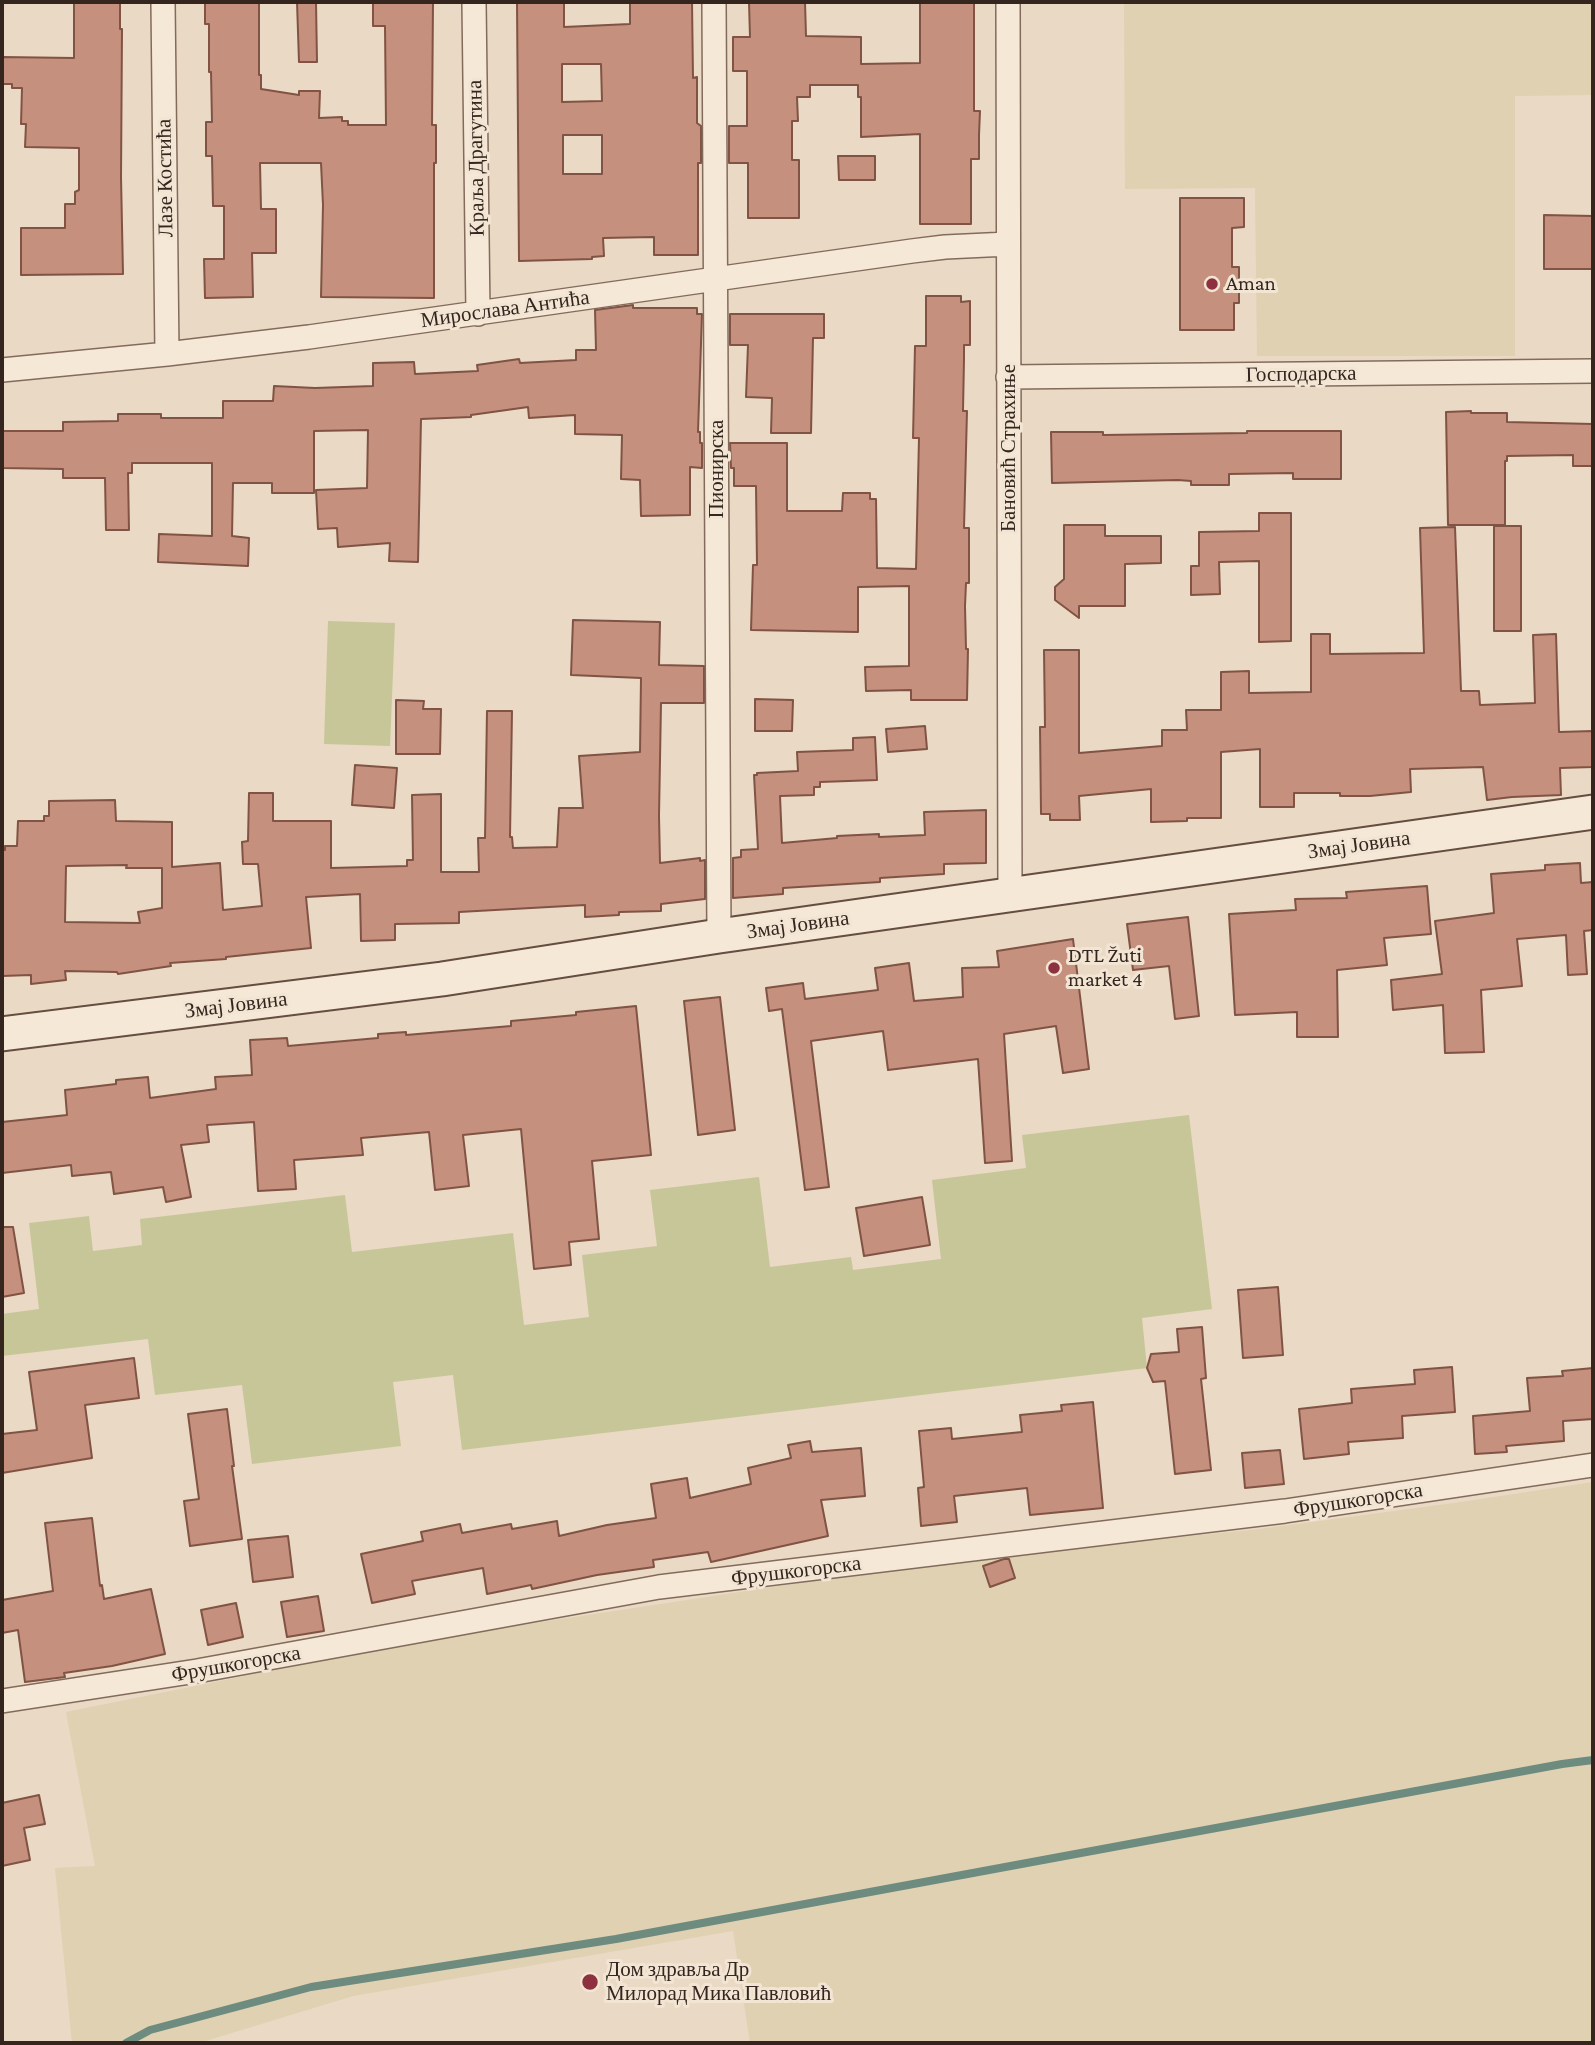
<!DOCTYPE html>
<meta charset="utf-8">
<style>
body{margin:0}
#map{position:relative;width:1595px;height:2045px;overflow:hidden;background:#ead9c4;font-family:"Crimson Pro",serif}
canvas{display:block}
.frame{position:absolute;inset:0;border:4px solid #34261f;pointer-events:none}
</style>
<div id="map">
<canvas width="1595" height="2045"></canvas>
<div class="frame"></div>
</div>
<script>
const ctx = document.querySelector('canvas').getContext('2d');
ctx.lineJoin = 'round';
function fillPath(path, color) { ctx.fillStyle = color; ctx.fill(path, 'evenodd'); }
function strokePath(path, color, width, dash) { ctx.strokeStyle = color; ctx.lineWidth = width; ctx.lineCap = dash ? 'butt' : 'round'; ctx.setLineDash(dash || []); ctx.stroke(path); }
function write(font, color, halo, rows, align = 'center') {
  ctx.font = font + ' "Crimson Pro",serif'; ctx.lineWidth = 6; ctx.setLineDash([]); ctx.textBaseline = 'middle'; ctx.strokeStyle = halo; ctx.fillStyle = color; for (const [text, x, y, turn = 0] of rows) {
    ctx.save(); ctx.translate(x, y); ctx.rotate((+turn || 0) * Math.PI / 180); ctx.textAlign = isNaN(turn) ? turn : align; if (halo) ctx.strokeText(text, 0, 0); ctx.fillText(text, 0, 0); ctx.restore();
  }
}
const farmland = new Path2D(`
 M1124 2H1593V95L1515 96V356H1257L1255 188 1125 189Z
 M1593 1482V2043H750L733 1931 353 1996 199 2043H72L55 1868 95 1866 66 1712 429 1639 978 1556 1252 1530 1454 1503Z`);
const green = new Path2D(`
 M328 621 395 623 390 746 324 744Z
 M1189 1115 1212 1309 1142 1318 1147 1368 462 1450 453 1375 393 1382 401 1446 252 1464 242 1385 155 1395 148 1339 2 1356V1314L39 1309 29 1223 89 1216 93 1251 142 1245 140 1219 345 1195 352 1252 513 1233 524 1325 589 1317 582 1255 657 1246 650 1190 759 1177 770 1267 851 1257 853 1270 941 1259 932 1180 1026 1168 1022 1135Z`);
const stream = new Path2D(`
 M126 2043 150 2030 311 1987 616 1939 1562 1764 1593 1760`);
const building = new Path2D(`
 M74 2H120V29H122L121 177 123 274 21 275V228H65V204H75V192L79 190V148L25 147 26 124H21L22 88H12V84H2V57L74 58Z
 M205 2H259V75H261V89L299 95V91H320L319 118 342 117V121H348V125H386L385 26H373V2H433L432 125H436V163H434V298L321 297 323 205 321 163H260L261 209H276V253H252L253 297 205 298 204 259H224V206H213L212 156H206V122H212L211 72H209V24H205Z
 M297 2H316L317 62H299Z
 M517 2H564V27L630 24V2H692L693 78 697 77V123L701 126V163H698V255H654V237L603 238 604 256 592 257V259L519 261ZM562 64H601L602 101 562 102ZM563 135H602V174H563Z
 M749 2H805L806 36 861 37V64L920 63V2H974V111H980L979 135V159H971V224H920V134L861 137V97H858V85H810V97H797L798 121H792V160H799V218H748V163H729V126H747V71H733V37H750Z
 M838 156H875V180H839Z
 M1180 198H1244V227L1232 228V267H1239V303H1234V330H1180Z
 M1544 215 1593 216V269H1544Z
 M926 296H961V302L970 301V345H964V359L963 411H967L964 528H969V583H966L965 606 966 649H968L967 700H911V690L866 691 865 667 909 666V586L858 587V632L751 630 753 565H757L756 486H734V468H731L730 443H787V511H842L843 493H870V499H876L877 568 916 569 919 438H913L915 346H926Z
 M633 305V308H697V314H702L698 432H700V443H702V468L690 467V515L641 516 640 480 621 479 622 435 575 434V415L529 418 528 407 471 415V417L421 419 418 562 389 561 390 543 338 547 337 528 318 529 316 490 367 488 368 430 314 431V493H272V483H233L232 536 249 538 248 566 158 562 159 534 212 536V463H132V473H128L129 530H106L105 478H63V469L2 468V431H63V422L118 421V414H161V418H223V401H273L274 386 315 388 373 386V363L414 362 415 374 478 371 477 365 519 359 520 363 576 360V350H596L595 310Z
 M730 314H824V338H813L811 433H771L772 398 746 397 748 345H730Z
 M1471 411V413H1507V422L1593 424V466H1573V455L1507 456V461H1505V525H1448L1446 412Z
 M1247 431H1341V479H1293V473L1229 474V485H1191V481L1178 480 1052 483 1051 432H1103V435L1247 433Z
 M1259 513H1291V641L1259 642V561L1219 562 1220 594 1191 595V566H1199V532L1259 531Z
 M1064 525H1105V536H1161V563L1125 564V606H1079V618L1055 600V587L1064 579Z
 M1494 526H1521V631H1494Z
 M1455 527 1461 691H1479L1480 705 1535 703 1533 635 1556 634 1559 732 1593 731V767L1560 768 1561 795 1512 797 1487 800 1483 767 1410 769 1411 792 1370 796H1340V793H1294V807H1260V749L1221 752V818H1187V821L1151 822V789L1079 796 1080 820H1050V814H1041L1040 727H1045L1044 650H1079V753L1162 746V730H1187L1186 710H1221V672L1249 671V693L1311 692V634H1330V654L1424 653 1420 528Z
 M573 620 660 622 659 665 704 666V703H661L659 816 660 863 700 858V861L705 860V899L661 904V911L619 912V915L585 917V905L459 912V923L395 924V940L361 941 360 894 306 897 311 948 226 957V959L170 963 171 966 118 974 117 972 65 971 66 980 31 984V975L2 976V850H5V846H17L18 821H44V816H49V801L115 800 116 821 172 822V867L220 863 223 910 262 906 258 864H243L242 842 248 841 249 793H273V821H331V868L407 866V860H413L412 795 441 794V872H479L478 838H485L487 711H512L510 837H512L513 848 557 847 559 808H583L579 756 640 752 641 678 571 675ZM127 865 126 868H162V908L138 912 140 923 65 922 66 866Z
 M755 699 793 700 792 731H755Z
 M396 700 424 701 423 709H441L440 754H396Z
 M925 726 927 749 888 752 886 729Z
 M875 737 877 780 820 782V787H814V795L780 796 782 843 837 838V836L879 834V837L925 835 924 812 986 810V863L944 864V874L880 878V882L783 888V894L733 898V858L741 857V850L758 849 754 775H757V773L798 771 797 752 853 750V738Z
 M355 765 397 768 394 808 352 805Z
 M1580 863 1581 883 1593 882V930L1584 931 1587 974 1568 975 1566 935 1517 939 1522 986 1481 990 1484 1052 1445 1053 1443 1005 1393 1010 1391 980 1442 974 1435 921 1494 913 1491 874 1545 870V865Z
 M1427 886 1431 934 1384 938 1387 965 1337 970 1338 1037H1297V1012L1235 1015 1229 914 1296 910 1295 899 1347 898 1346 892Z
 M1188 917 1199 1016 1175 1019 1169 966 1133 970 1127 924Z
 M1073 939 1089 1069 1063 1073 1056 1026 1004 1034 1012 1161 985 1163 978 1059 888 1070 883 1031 811 1041 829 1187 805 1190 782 1009 769 1011 766 988 803 983 805 999 878 990 875 968 909 963 914 1001 963 997 962 968 999 967 997 951Z
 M720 997 735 1130 698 1135 684 1001Z
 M636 1006 651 1155 592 1161 599 1239 569 1242 571 1265 534 1269 521 1129 463 1135 469 1186 435 1190 429 1132 361 1138 363 1155 294 1160 296 1189 258 1191 254 1122 207 1125 209 1142 181 1145 191 1197 166 1202 163 1187 114 1194 111 1172 72 1176 71 1165 2 1173V1122L67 1115 65 1090 116 1084V1080L148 1077 150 1098 216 1089 215 1077 252 1075 250 1040 287 1038 288 1046 378 1038V1034L406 1032V1035L511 1026V1021L576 1015V1012Z
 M922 1197 930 1245 864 1256 856 1208Z
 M2 1227H13L24 1293 2 1297Z
 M1278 1287 1283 1355 1243 1358 1238 1290Z
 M1202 1327 1206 1378 1201 1379 1211 1470 1175 1474 1165 1381 1153 1382 1147 1368 1151 1354 1179 1352 1177 1329Z
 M134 1358 139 1398 85 1405 92 1458 2 1473V1434L37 1430 29 1372Z
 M1452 1367 1455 1412 1402 1416 1403 1438 1348 1442 1349 1454 1304 1459 1299 1409 1352 1403 1351 1389 1415 1384 1414 1370Z
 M1593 1368V1419L1563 1421 1564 1441 1506 1446 1507 1452 1475 1454 1473 1416 1530 1411 1527 1378 1563 1376 1562 1371Z
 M1093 1402 1103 1508 1030 1515 1027 1488 954 1496 957 1522 921 1526 918 1488 924 1487 919 1431 951 1428 952 1439 1022 1432 1020 1415 1062 1411 1061 1405Z
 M227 1409 234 1466H232L242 1539 190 1546 184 1501 199 1499 188 1414Z
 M810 1441 812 1452 861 1448 865 1496 821 1500 828 1536 711 1562 708 1552 653 1560 654 1567 597 1575 532 1589 531 1585 487 1594 483 1568 412 1581 415 1594 372 1603 361 1554 423 1541 421 1532 460 1524 462 1533 511 1524 512 1529 557 1521 559 1536 607 1525 656 1518 651 1484 687 1478 690 1498 751 1484 748 1468 791 1458 788 1445Z
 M1280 1450 1284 1484 1245 1488 1242 1453Z
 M92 1518 100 1586 102 1585 104 1599 151 1589 165 1654 112 1666 64 1673 65 1677 25 1682 18 1630 2 1633V1600L53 1591 45 1523Z
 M288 1536 293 1577 253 1582 248 1540Z
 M1004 1559H1009L1015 1578 990 1587 983 1566Z
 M318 1596 324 1631 287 1637 281 1602Z
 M236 1603 243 1637 208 1645 201 1610Z
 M39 1795 45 1824 24 1828 30 1860 2 1866V1803Z`);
const street = new Path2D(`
 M163 2 167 354
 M474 2 478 314
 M714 2 719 936
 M1008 2 1010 895
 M2 370 167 354 309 337 912 251 945 247 1008 244
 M1008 377 1593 371
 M2 1701 197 1671 659 1587 1285 1511 1593 1465`);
const secondary = new Path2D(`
 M2 1034 442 979 719 936 1593 812`);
const markers = [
 [1212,284,7,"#8d313f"],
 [1054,968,7,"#8d313f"],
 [590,1982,9,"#8d313f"]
];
const streetNames = [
 ["Краља Драгутина",476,158,-91],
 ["Лазе Костића",165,178,-91],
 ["Мирослава Антића",505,309,-8],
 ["Господарска",1301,374,-1],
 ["Бановић Страхиње",1009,448,-90],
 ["Пионирска",717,469,-90],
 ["Змај Јовина",1359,845,-8],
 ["Змај Јовина",798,925,-8],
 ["Змај Јовина",236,1005,-7],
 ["Фрушкогорска",1358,1500,-9],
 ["Фрушкогорска",796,1571,-7],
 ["Фрушкогорска",236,1664,-10]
];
const poiNames = [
 ["Aman",1226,284],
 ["DTL Žuti",1068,956],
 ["market 4",1068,980],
 ["Дом здравља Др",606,1970],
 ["Милорад Мика Павловић",606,1994]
];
fillPath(farmland, '#dfd1b2');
fillPath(green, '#c7c699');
strokePath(stream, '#6d8b7f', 8);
fillPath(building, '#c5907d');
strokePath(building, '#805344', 2);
strokePath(street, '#836b5c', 26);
strokePath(secondary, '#654d3f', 37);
strokePath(street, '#f6e8d7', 23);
strokePath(secondary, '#f6e8d7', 33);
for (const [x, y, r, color] of markers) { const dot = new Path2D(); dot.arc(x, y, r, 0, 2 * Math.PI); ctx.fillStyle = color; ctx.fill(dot); strokePath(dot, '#f2e5d3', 2.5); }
write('21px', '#34261f', '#f2e5d3', streetNames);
write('21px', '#34261f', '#f2e5d3', poiNames, 'left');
</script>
